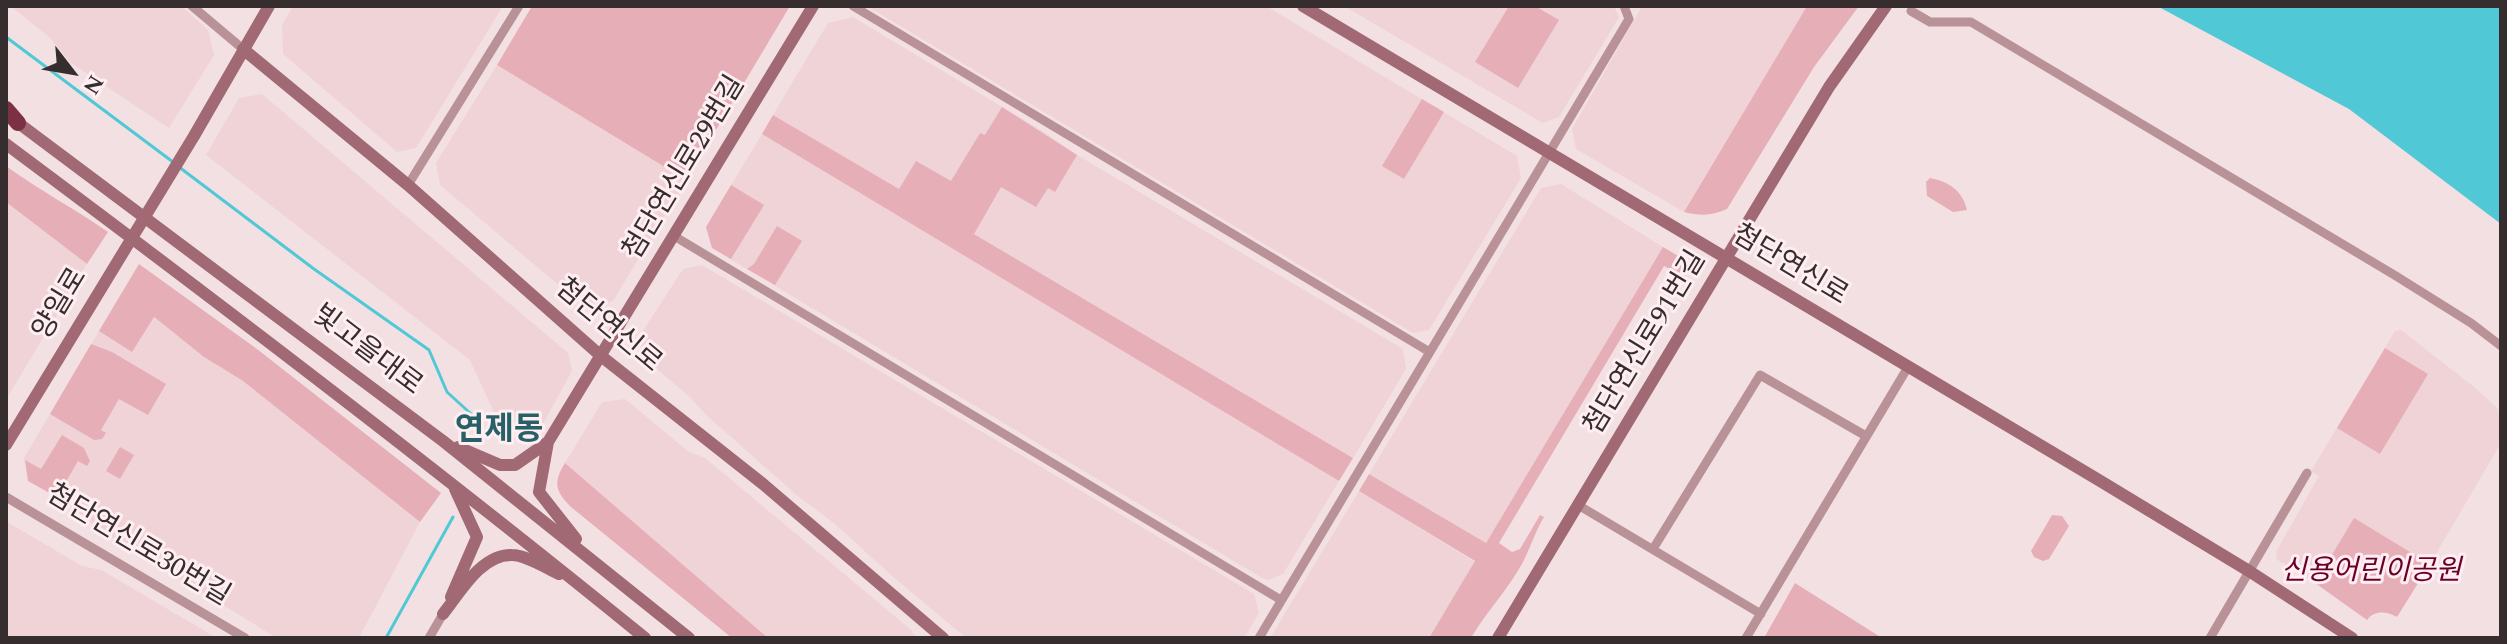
<!DOCTYPE html>
<meta charset="utf-8">
<style>
body{margin:0}
#map{position:relative;width:2507px;height:644px;overflow:hidden;background:#f3e0e3;font-family:Spectral,serif}
canvas{display:block}
.frame{position:absolute;inset:0;border:8px solid #352d2e;pointer-events:none}
.north{position:absolute;left:32px;top:32px;width:80px;height:80px;-webkit-text-stroke:6px #feeef1;paint-order:stroke;rotate:121deg;font-size:22px;font-weight:700;line-height:32px;text-align:center;color:#352d2e}
.north::after{content:'';display:block;margin:auto;width:28px;height:36px;background:#352d2e;clip-path:polygon(50% 0,100% 100%,50% 72%,0 100%)}
</style>
<div id="map">
<canvas width="2507" height="644"></canvas>
<div class="frame"></div>
<div class="north">N</div>
</div>
<script>
const ctx = document.querySelector('canvas').getContext('2d');
ctx.lineJoin = 'round';
function fillPath(path, color) { ctx.fillStyle = color; ctx.fill(path, 'evenodd'); }
function strokePath(path, color, width, dash) { ctx.strokeStyle = color; ctx.lineWidth = width; ctx.lineCap = dash ? 'butt' : 'round'; ctx.setLineDash(dash || []); ctx.stroke(path); }
function write(font, color, halo, rows, align = 'center') {
  ctx.font = font + ' Spectral,"Noto Sans KR",serif'; ctx.lineWidth = 6; ctx.setLineDash([]); ctx.textBaseline = 'middle'; ctx.strokeStyle = halo; ctx.fillStyle = color; for (const [text, x, y, turn = 0] of rows) {
    ctx.save(); ctx.translate(x, y); ctx.rotate((+turn || 0) * Math.PI / 180); ctx.textAlign = isNaN(turn) ? turn : align; if (halo) ctx.strokeText(text, 0, 0); ctx.fillText(text, 0, 0); ctx.restore();
  }
}
const built = new Path2D(`
 M11 6H181L208 30 214 55 169 128 71 63 49 37Z
 M293 6H503L416 148 397 152 283 54 282 25Z
 M867 6H1266L1517 156 1521 178 1429 330 1413 333Z
 M1344 6H1614L1619 17 1559 117 1543 123Z
 M1642 6H1807L1684 212 1576 149 1572 129Z
 M853 17 1044 132 1074 153 1403 349 1406 369 1353 458 773 115 828 23Z
 M497 65 686 180 613 301 586 308 440 185 436 163Z
 M262 94 568 353 572 371 533 442 497 419 470 360 206 155 239 98Z
 M762 134 1339 481 1283 574 1268 580 1264 579 712 248 706 227Z
 M1561 184 1663 247 1486 543 1369 474 1541 188Z
 M6 202 87 264 6 400Z
 M702 265 1254 594 1259 613 1244 638H966L891 575 835 524 799 497 706 415 690 397 646 360 639 337 683 269Z
 M122 292 204 357 243 381 420 522 359 638H277L97 528 73 507 28 481 24 458Z
 M2401 330 2478 390 2501 412V443L2430 564 2354 519 2315 583 2276 559 2277 550 2319 476 2311 471 2395 331Z
 M625 399 689 452 705 458 910 629 916 638H768L565 463 602 402Z
 M1359 491 1475 562 1429 638H1270Z
 M7 522 82 566 101 570 217 638H6Z`);
const green = new Path2D(`
 M532 6H790L686 180 497 65Z
 M1509 6H1535L1559 20 1518 88 1475 62Z
 M1807 6H1859L1814 67 1727 209C1712 216 1701 216 1684 212Z
 M1422 99 1444 112 1404 179 1382 166Z
 M1002 107 1077 155 1055 192 1048 188 1036 207 1001 187 974 234 1353 458 1339 481 762 134 773 115 899 189 916 161 951 181 980 133 985 135Z
 M6 166C39 190 75 209 108 232L87 264 6 202Z
 M1930 178C1948 181 1963 191 1967 210L1953 212 1927 196 1926 182Z
 M731 185 764 205 731 259 712 248 706 227Z
 M777 226 802 241 775 285 747 269 754 264Z
 M1663 247 1680 257 1686 278 1664 266 1499 543 1512 552 1520 549 1540 515 1544 517C1535 532 1530 549 1522 564 1507 591 1486 612 1471 638H1429L1475 561 1359 491 1369 474 1486 543Z
 M139 264 257 349 441 493 420 522 243 381 204 357 154 317 132 352 99 331Z
 M91 344 112 352 166 384 148 415 119 399 101 430 106 433 102 439 94 440 50 414Z
 M2385 348 2428 374 2380 454 2337 428Z
 M62 435 84 448 90 461 87 466 78 461 57 497 28 481 25 460 41 469Z
 M120 447 134 455 120 479 106 471Z
 M565 463 768 638H732L571 507C555 491 553 482 565 463Z
 M2052 515 2062 516 2069 526 2049 559 2043 561 2034 557 2031 551Z
 M2354 518 2430 564 2397 617C2387 611 2374 610 2367 620L2315 583Z
 M1795 583 1882 638H1764Z`);
const water = new Path2D(`
 M2157 6H2501V224L2349 109Z`);
const stream = new Path2D(`
 M6 37 173 162
 M179 167 314 269 429 350 447 392 481 423 479 442
 M386 638 453 517`);
const street = new Path2D(`
 M192 6 243 49
 M853 6 1428 351
 M1911 11 1930 22H1971L2396 276 2471 323 2501 346
 M408 185 519 6
 M674 236 1281 600
 M6 497 245 638
 M1578 505 1761 614
 M1653 549 1760 375 1866 436
 M429 638 443 614
 M1259 638 1629 19 1624 6
 M1746 638 1908 367
 M2210 638 2307 473`);
const secondary = new Path2D(`
 M1303 6 2097 479 2249 571 2352 638
 M243 49 408 185 601 356 763 484 943 638
 M13 119 443 441 689 638
 M6 144C222 305 436 468 645 638
 M6 445 194 136 269 6
 M458 447 500 465H515L548 442
 M576 539 539 492 548 442 813 6
 M451 597 477 537 455 489
 M443 614C460 593 481 554 512 555 526 555 546 568 559 574
 M1498 638 1829 87 1886 6`);
const highway = new Path2D(`
 M6 109 18 123`);
const streetNames = [
 ["첨단연신로29번길",686,169,-59],
 ["첨단연신로",1789,267,31],
 ["양일로",62,305,-59],
 ["첨단연신로",607,327,40],
 ["첨단연신로91번길",1647,344,-59],
 ["빛고을대로",366,352,37],
 ["첨단연신로30번길",137,547,31]
];
const parkNames = [
 ["신용어린이공원",2371,574]
];
const quarterNames = [
 ["연제동",499,433]
];
fillPath(built, '#efd3d7');
fillPath(green, '#e6afb8');
fillPath(water, '#51c8d5');
strokePath(stream, '#51c8d5', 3);
strokePath(street, '#b99298', 9);
strokePath(secondary, '#a06974', 12);
strokePath(highway, '#7c3043', 16);
write('28px', '#352d2e', '#feeef1', streetNames);
write('italic 28px', '#6a002a', '#feeef1', parkNames);
write('bold 32px', '#276066', '#feeef1', quarterNames);
</script>
